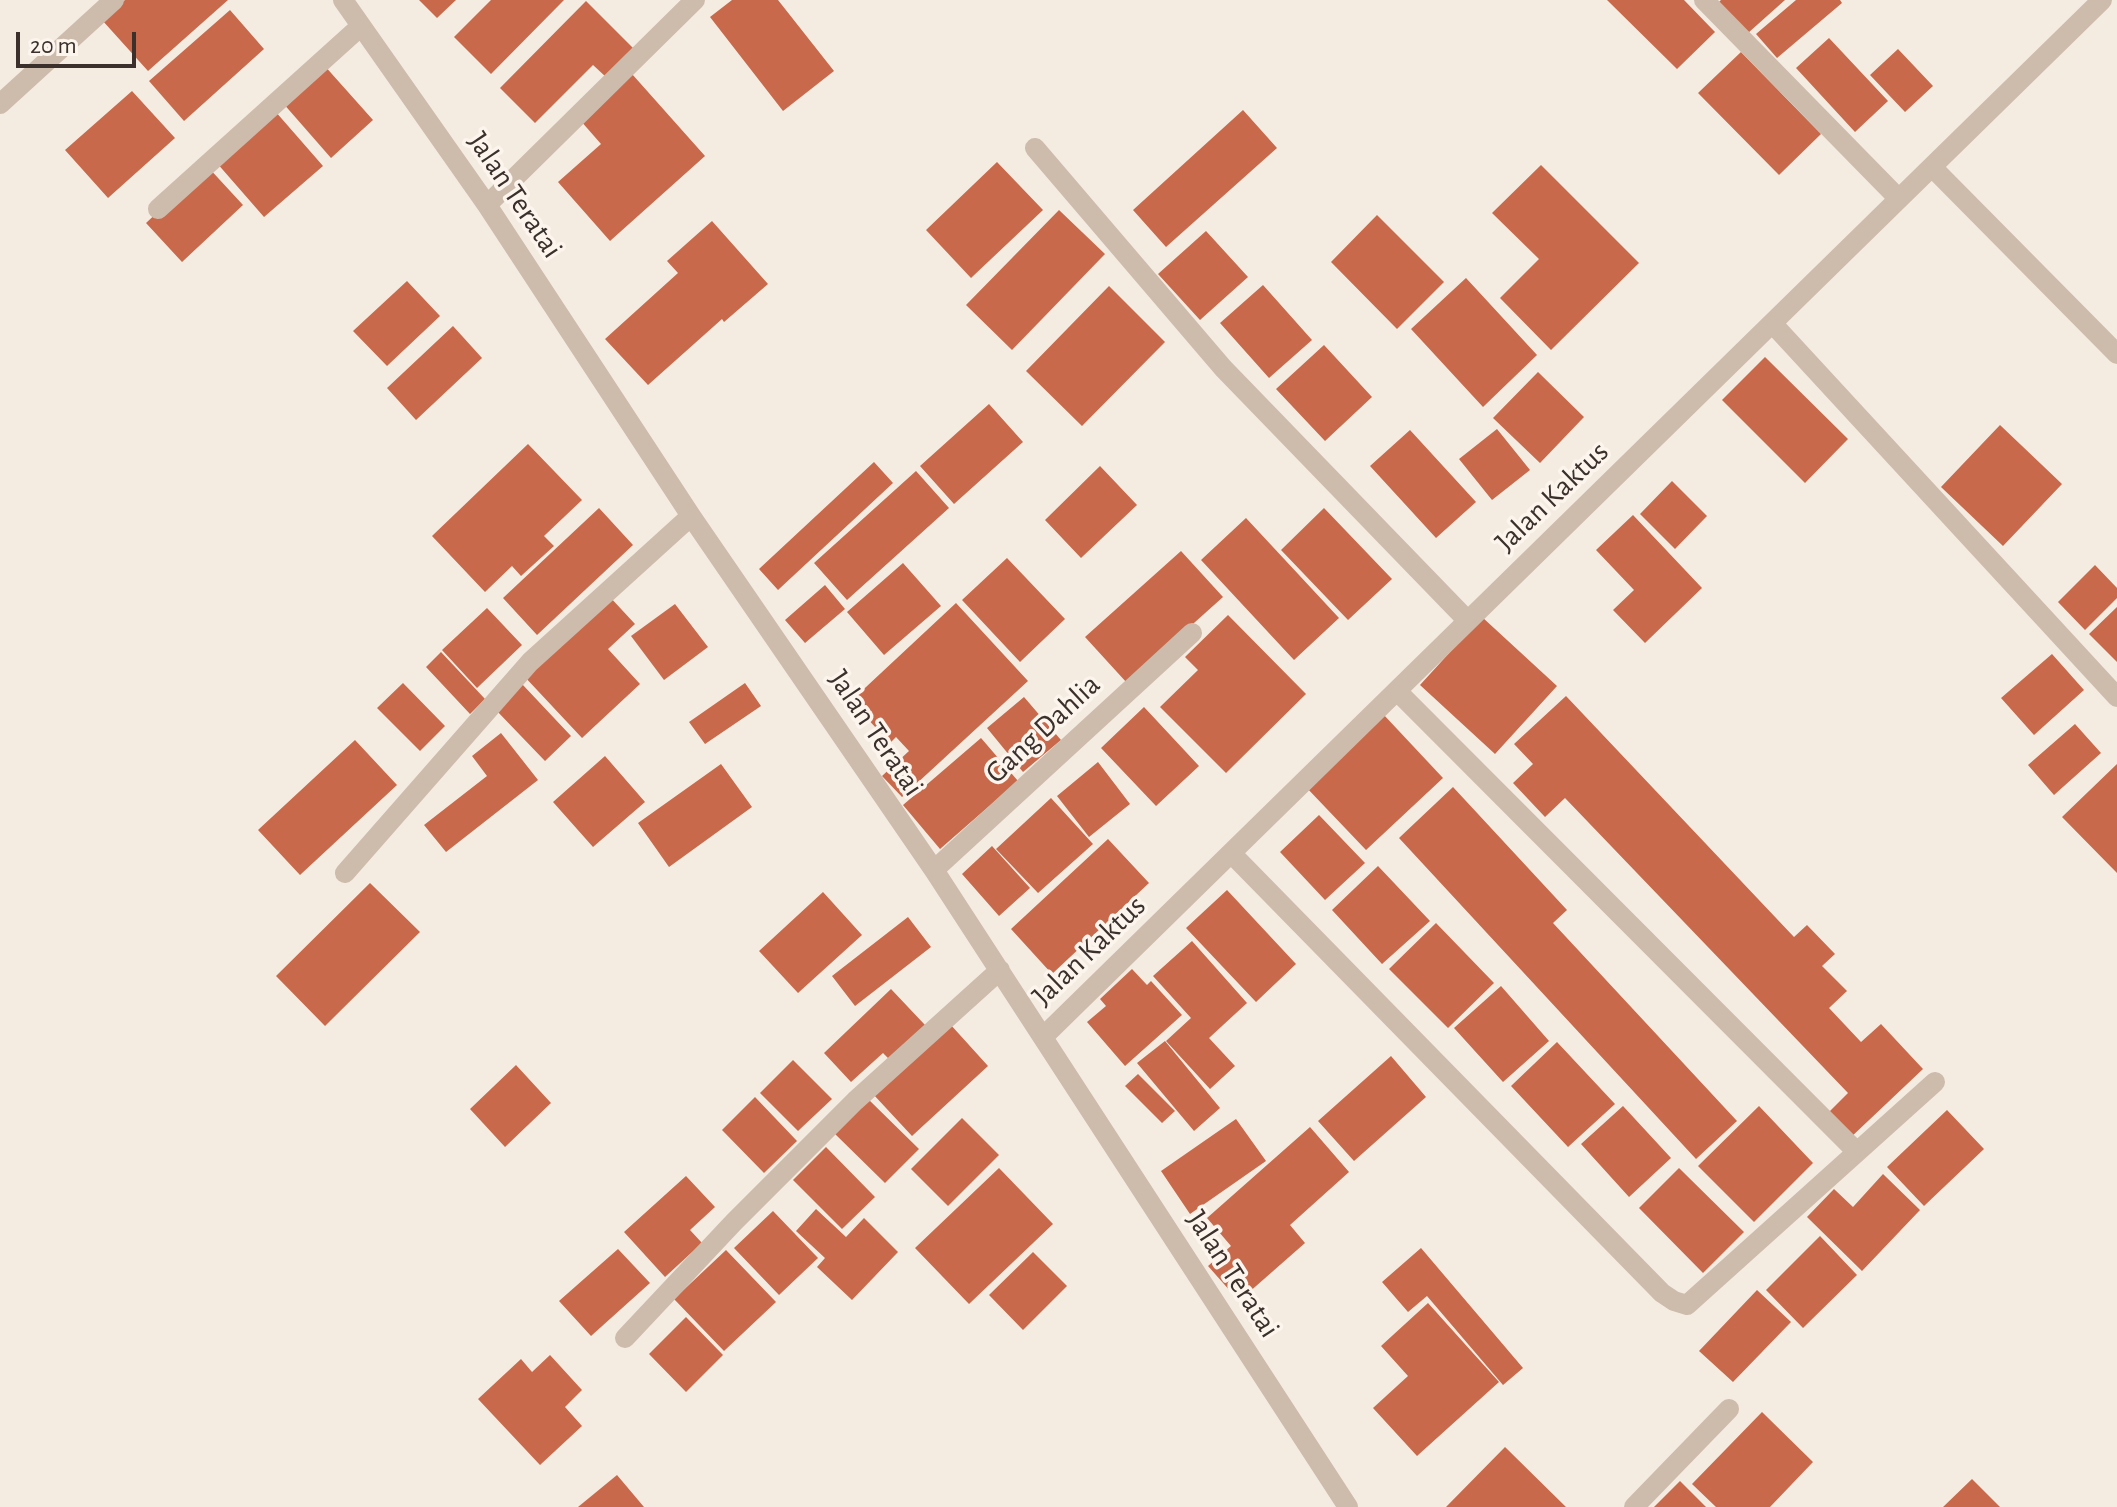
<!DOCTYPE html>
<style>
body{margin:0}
#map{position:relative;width:2117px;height:1507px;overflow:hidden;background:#f4ebe1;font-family:"Alegreya Sans",sans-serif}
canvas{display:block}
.scale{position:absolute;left:16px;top:32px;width:120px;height:36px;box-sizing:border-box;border:4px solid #3b302b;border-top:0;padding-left:10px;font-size:24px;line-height:28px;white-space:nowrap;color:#3b302b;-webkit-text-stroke:6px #fbf5ee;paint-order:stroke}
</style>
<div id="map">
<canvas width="2117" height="1507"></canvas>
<div class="scale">20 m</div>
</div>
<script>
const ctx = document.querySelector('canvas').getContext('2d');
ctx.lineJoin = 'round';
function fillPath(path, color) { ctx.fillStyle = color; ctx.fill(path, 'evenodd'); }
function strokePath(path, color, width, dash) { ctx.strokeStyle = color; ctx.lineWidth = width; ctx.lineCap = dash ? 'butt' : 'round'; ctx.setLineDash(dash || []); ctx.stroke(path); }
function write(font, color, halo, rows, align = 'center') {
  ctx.font = font + ' "Alegreya Sans",sans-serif'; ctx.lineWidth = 7; ctx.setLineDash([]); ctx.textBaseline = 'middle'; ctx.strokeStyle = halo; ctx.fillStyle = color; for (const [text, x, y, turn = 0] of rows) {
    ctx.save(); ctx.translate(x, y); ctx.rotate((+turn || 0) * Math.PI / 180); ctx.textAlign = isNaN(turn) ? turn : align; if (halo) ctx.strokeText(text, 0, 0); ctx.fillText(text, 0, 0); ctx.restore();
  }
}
const building = new Path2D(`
 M125 0H228L148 71 102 20Z
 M419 0H456L437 18Z
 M491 0H564L491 74 454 37Z
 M732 0H778L834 71 783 111 710 17Z
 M1607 0H1684L1715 32 1677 69Z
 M1721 0H1785L1748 33 1719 2Z
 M1796 0H1840L1842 3 1777 58 1756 34Z
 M586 1 634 49 606 77 593 65 535 123 500 88Z
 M230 10 264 49 184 121 149 81Z
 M1829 38 1888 101 1855 132 1796 68Z
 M1898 49 1933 86 1905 112 1870 75Z
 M1741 52 1821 134 1779 175 1698 93Z
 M323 64 373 120 331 158 282 102Z
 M632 74 705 156 610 241 558 182 601 144 580 120Z
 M132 91 175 138 108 198 65 150Z
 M1243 110 1277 148 1166 247 1133 210Z
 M275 111 323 166 264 217 216 162Z
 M997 162 1043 210 971 278 926 230Z
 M1541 165 1639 263 1551 350 1500 298 1539 259 1492 213Z
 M207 166 243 205 182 262 146 223Z
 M1059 210 1105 254 1012 350 966 305Z
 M1377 215 1444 282 1397 329 1331 262Z
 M712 221 768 284 724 322 722 319 648 385 605 339 678 273 667 261Z
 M1206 231 1248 277 1200 320 1158 274Z
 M1466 278 1537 355 1483 407 1411 329Z
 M407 281 440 316 387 366 353 331Z
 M1263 285 1312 340 1269 378 1220 323Z
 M1109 286 1165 342 1082 426 1026 371Z
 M453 326 482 358 416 420 387 388Z
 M1324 345 1372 397 1325 441 1276 389Z
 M1765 357 1848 439 1805 483 1722 400Z
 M1538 372 1584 417 1540 463 1493 418Z
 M989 404 1023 442 954 504 920 466Z
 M2000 425 2062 484 2003 546 1941 487Z
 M1497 429 1530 470 1492 500 1459 459Z
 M1410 430 1476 502 1436 538 1370 466Z
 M528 444 582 500 544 536 554 546 521 576 512 566 485 592 432 536Z
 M874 462 893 483 778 590 759 569Z
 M1100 466 1137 505 1081 558 1045 520Z
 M916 471 949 508 847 600 814 563Z
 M1672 481 1707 516 1675 549 1640 514Z
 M599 508 633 545 537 635 503 598Z
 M1324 508 1392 579 1348 620 1281 550Z
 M1633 515 1702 588 1645 643 1613 610 1634 590 1596 550Z
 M1246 518 1339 618 1294 660 1201 560Z
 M1181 551 1223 597 1127 683 1085 637Z
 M1007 558 1065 619 1020 662 962 600Z
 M903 563 941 606 884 655 847 612Z
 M2095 565 2117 588V598L2085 630 2058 602Z
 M825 585 845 609 805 643 785 620Z
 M609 596 635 624 608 649 640 684 582 738 523 675Z
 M956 603 1028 681 902 797 882 776 909 751 896 737 890 743 851 701Z
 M675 604 708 647 664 680 631 636Z
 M2117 607V662L2089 634Z
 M487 608 522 645 477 688 442 650Z
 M1228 615 1306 694 1226 773 1160 707 1198 670 1185 657Z
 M1482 617 1557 686 1495 754 1420 685Z
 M441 652 485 699 470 714 426 667Z
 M2052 654 2084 690 2034 735 2001 698Z
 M403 683 445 726 420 751 377 708Z
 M745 683 761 706 705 744 689 722Z
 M522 684 571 736 545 761 495 709Z
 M1566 696 1794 937 1807 925 1835 954 1822 966 1847 991 1829 1008 1861 1042 1881 1024 1923 1069 1849 1139 1826 1115 1848 1093 1565 798 1545 817 1513 783 1533 764 1514 744Z
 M1024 697 1061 740 1023 772 987 728Z
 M1144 707 1199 766 1156 806 1101 748Z
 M1383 714 1443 778 1366 850 1305 786Z
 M2075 724 2101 753 2054 795 2028 765Z
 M501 733 538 780 446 852 424 825 487 776 472 756Z
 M981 738 1018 781 940 849 903 805Z
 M355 740 397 785 300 875 258 830Z
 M605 756 645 802 593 847 553 802Z
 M1098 762 1130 804 1089 837 1057 796Z
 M721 764 752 807 669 867 638 823Z
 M2117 764V873L2062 817Z
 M1453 787 1567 910 1553 923 1737 1121 1696 1159 1399 838Z
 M1051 798 1093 844 1038 893 996 849Z
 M1319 815 1365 863 1325 900 1280 852Z
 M1108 839 1149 883 1052 974 1011 929Z
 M992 846 1030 888 999 916 962 874Z
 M1378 866 1430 921 1382 964 1332 910Z
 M370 883 420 932 325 1026 276 976Z
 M1227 890 1296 964 1256 1002 1186 928Z
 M823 892 862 935 798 993 759 951Z
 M908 917 931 947 855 1006 832 976Z
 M1436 923 1494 983 1448 1028 1389 969Z
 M1192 941 1247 1003 1209 1038 1235 1066 1210 1089 1166 1041 1191 1018 1153 976Z
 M1132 969 1147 985 1151 981 1182 1015 1125 1066 1087 1022 1106 1006 1100 999Z
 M1501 986 1549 1041 1503 1082 1454 1028Z
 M891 989 925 1025 889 1059 883 1053 851 1082 824 1053Z
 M950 1024 988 1066 912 1136 873 1094Z
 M1165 1041 1220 1108 1194 1131 1137 1063Z
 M1557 1042 1615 1104 1568 1147 1511 1086Z
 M1391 1056 1426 1097 1354 1161 1318 1121Z
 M793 1060 832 1099 798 1131 760 1093Z
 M516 1065 551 1103 505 1147 470 1109Z
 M1138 1074 1175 1111 1162 1123 1125 1086Z
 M755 1097 797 1141 764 1173 722 1130Z
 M867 1098 919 1149 885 1183 833 1132Z
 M1623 1106 1671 1158 1629 1197 1581 1144Z
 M1759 1106 1813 1163 1754 1222 1698 1166Z
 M1947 1110 1984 1149 1924 1206 1887 1167Z
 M962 1118 999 1155 948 1206 911 1169Z
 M1236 1119 1266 1161 1190 1214 1161 1171Z
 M1310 1127 1349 1172 1290 1225 1305 1243 1239 1301 1208 1266 1231 1246 1207 1218Z
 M826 1147 875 1197 842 1229 793 1180Z
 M999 1168 1053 1224 969 1304 915 1248Z
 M1679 1168 1744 1232 1703 1273 1639 1208Z
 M1883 1174 1920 1210 1862 1271 1807 1217 1834 1189 1853 1207Z
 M686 1176 715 1207 690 1230 702 1243 665 1277 624 1232Z
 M816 1209 846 1237 864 1218 898 1252 852 1300 817 1267 825 1258 796 1231Z
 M773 1211 818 1258 779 1295 734 1248Z
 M1820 1236 1857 1275 1803 1328 1766 1290Z
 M1421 1248 1523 1368 1503 1385 1427 1296 1408 1312 1382 1282Z
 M618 1249 650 1283 591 1336 559 1301Z
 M726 1250 776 1302 724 1351 674 1299Z
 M1033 1252 1067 1286 1023 1330 989 1295Z
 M1757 1290 1791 1322 1733 1382 1699 1351Z
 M1428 1303 1499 1382 1417 1456 1373 1408 1408 1376 1381 1346Z
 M686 1317 723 1355 686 1392 649 1354Z
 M550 1355 582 1390 565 1407 582 1426 540 1465 478 1399 521 1359 532 1372Z
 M1762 1412 1813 1462 1770 1507H1716L1692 1484Z
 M1505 1447 1566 1507H1446Z
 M617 1475 644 1507H578Z
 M1972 1479 2000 1507H1943Z
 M1680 1481 1706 1507H1654Z`);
const minor = new Path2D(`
 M343 0 487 205 691 516 934 870 1348 1507
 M1704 0 1899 199
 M0 104 114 0
 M1035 148 1223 368 1468 621
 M1932 167 2117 354
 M487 205 695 0
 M158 209 361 26
 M1772 323 2117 697
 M1397 691 1857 1152
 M1231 853 1662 1293 1674 1301 1687 1305 1935 1082
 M934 870 1192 633
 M345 873 530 662 691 516
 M1043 1037 2102 0
 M625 1338 734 1222 855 1101 1000 970
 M1634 1507 1729 1409`);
const streetNames = [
 ["Jalan Teratai",515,195,56],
 ["Jalan Kaktus",1552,497,-44],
 ["Gang Dahlia",1043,729,-43],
 ["Jalan Teratai",876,733,56],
 ["Jalan Kaktus",1089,951,-44],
 ["Jalan Teratai",1233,1274,57]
];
fillPath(building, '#c8694b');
strokePath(minor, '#cdbbac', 20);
write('30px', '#3b302b', '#fbf5ee', streetNames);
</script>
